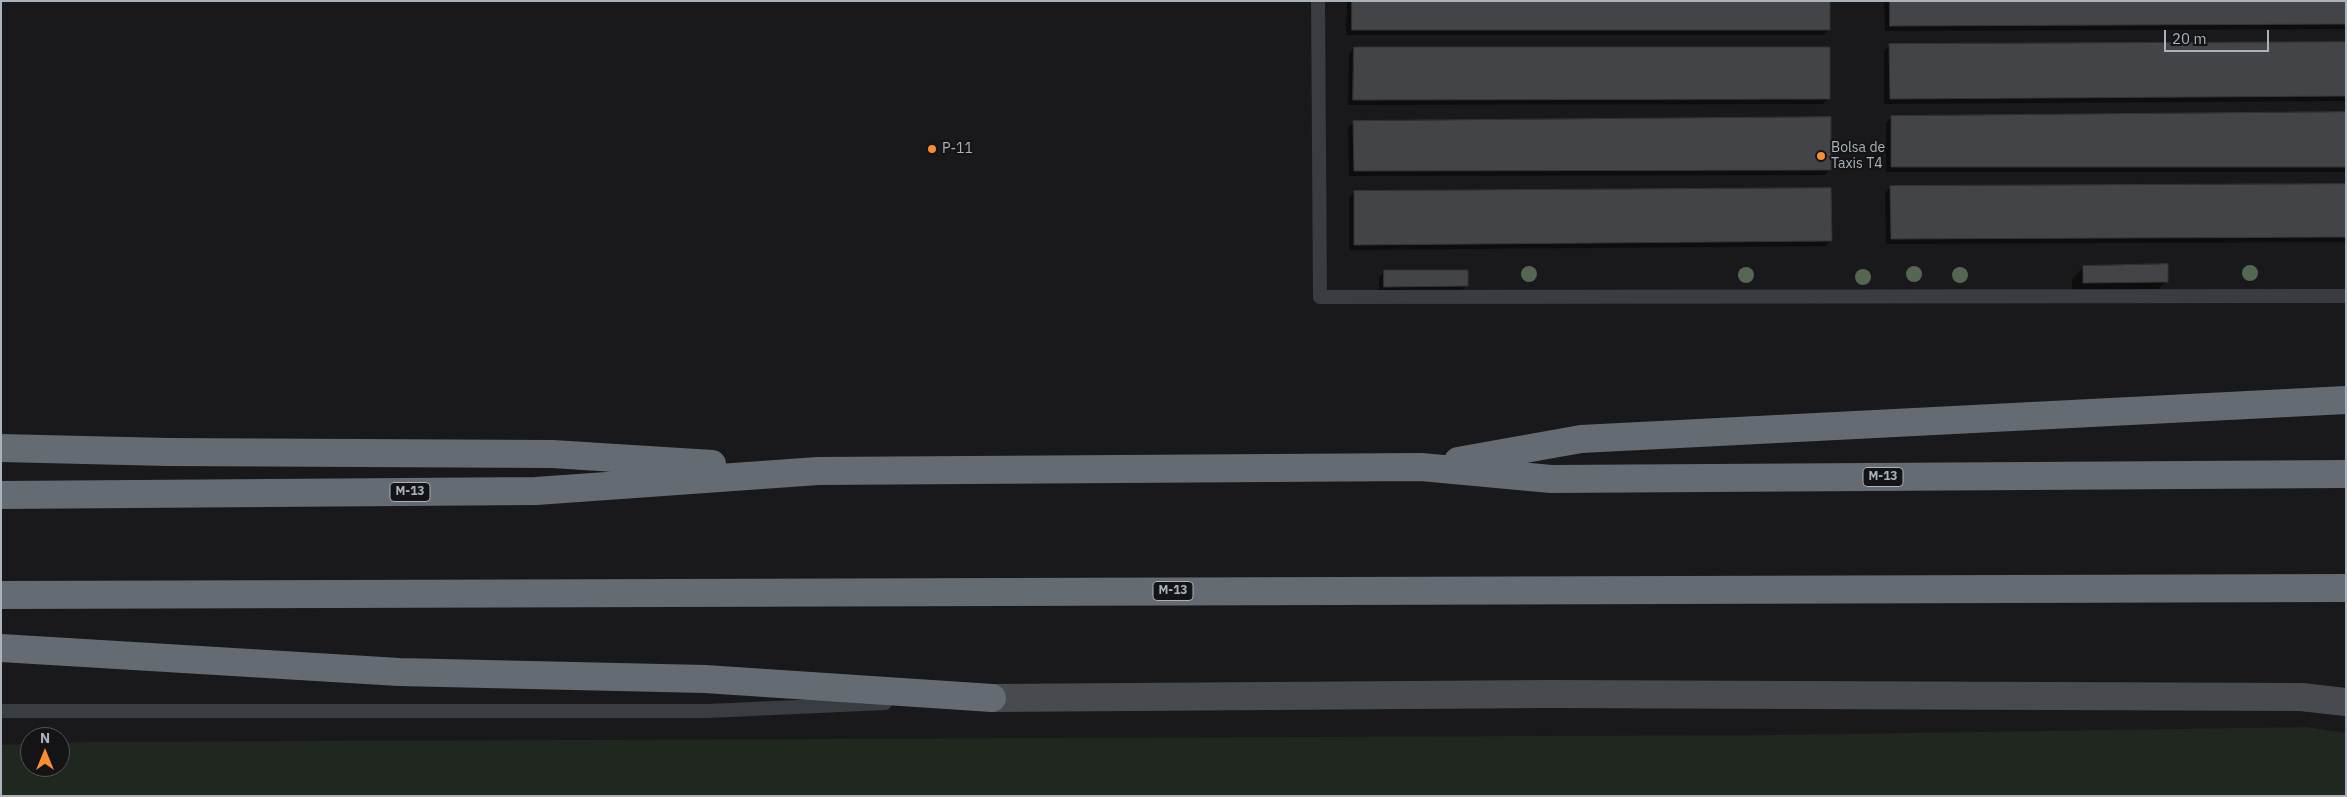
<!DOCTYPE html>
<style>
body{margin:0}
#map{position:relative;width:2347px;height:797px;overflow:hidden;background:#19191b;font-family:"IBM Plex Sans",sans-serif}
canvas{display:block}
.frame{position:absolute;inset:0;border:2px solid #aab3bb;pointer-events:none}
.north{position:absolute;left:20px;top:727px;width:50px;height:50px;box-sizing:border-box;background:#141416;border:1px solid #505458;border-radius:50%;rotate:0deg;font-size:14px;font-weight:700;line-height:20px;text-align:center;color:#aab3bb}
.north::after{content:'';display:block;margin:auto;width:18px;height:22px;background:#fb8d30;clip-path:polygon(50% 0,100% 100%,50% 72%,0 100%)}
.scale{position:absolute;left:2164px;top:30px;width:105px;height:22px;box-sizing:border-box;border:2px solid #aab3bb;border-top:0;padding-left:6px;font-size:15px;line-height:18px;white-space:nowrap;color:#aab3bb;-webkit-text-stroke:4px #141416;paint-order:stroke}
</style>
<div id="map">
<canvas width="2347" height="797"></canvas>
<div class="frame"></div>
<div class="north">N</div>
<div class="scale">20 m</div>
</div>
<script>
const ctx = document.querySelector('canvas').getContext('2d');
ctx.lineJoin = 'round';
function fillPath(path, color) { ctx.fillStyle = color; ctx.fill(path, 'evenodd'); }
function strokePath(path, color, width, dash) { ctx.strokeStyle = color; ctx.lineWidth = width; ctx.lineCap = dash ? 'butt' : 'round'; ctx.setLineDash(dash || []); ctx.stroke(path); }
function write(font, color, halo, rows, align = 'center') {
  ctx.font = font + ' "IBM Plex Sans",sans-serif'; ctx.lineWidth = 4; ctx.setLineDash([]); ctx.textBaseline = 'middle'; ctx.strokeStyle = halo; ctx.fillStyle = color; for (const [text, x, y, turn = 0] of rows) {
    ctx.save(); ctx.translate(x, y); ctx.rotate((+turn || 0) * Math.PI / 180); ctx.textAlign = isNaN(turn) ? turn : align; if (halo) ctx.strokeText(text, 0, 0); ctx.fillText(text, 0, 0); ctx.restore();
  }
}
const green = new Path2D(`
 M2306 727 2346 733V796H1V745L30 744V767H60V743L78 742 1778 735Z`);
const shadow = new Path2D(`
 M1347 1H1829V29L1824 35H1346Z
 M1884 1H2346V29L1885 31Z
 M2346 43V101L1884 104V51L1890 45Z
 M1354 48 1828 98 1823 104 1348 105 1349 54Z
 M2346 114V172H1886V123L1891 118Z
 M1354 122 1830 169 1825 175 1349 176 1348 128Z
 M2346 185V242L1886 244 1885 193 1891 187Z
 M1354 192 1831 240 1825 246 1349 250V198Z
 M2084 267 2166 281 2155 293H2072V279Z
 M1384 272 1467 285 1461 291 1379 292V277Z`);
const building = new Path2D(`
 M1352 1H1830V30H1352Z
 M1890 1H2346V24L1890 26Z
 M2346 42V96L1890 99 1889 44Z
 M1354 47H1830V99L1353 100Z
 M2346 112V167H1891V116Z
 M1831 117V170L1354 171 1353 121Z
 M2346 184V237L1891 239 1890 186Z
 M1831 188 1832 241 1354 245V191Z
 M2168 264V282L2083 283V266Z
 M1384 270H1468V286L1384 287Z`);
const lane = new Path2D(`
 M1318 1 1320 297 2346 296
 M1 711H708L885 703`);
const secondary = new Path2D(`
 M992 698 1548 694 2301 697 2346 702`);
const highway = new Path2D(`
 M1 448 168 452 552 454 712 464
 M1458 461 1581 439 2346 400
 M1 495 536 491 818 471 1421 467 1551 479 2346 474
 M1 595 2346 588
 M1 648 399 672 705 679 992 698`);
const trees = [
 [2250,273],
 [1529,274],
 [1914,274],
 [1746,275],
 [1960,275],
 [1863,277]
];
const markers = [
 [932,149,5,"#fb8d30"],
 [1821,156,5,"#fb8d30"]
];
const shields = [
 [1883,477,40],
 [410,492,40],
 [1173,591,40]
];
const shieldNames = [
 ["M-13",1883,477],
 ["M-13",410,492],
 ["M-13",1173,591]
];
const poiNames = [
 ["Bolsa de",1831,148],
 ["Taxis T4",1831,164],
 ["P-11",942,149]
];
fillPath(green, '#1f271e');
fillPath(shadow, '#0007');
fillPath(building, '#434448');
strokePath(building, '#333337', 1);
strokePath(lane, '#393c40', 14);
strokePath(secondary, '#474b50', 28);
strokePath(highway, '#656b72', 28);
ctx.fillStyle = '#556753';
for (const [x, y] of trees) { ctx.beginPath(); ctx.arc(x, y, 8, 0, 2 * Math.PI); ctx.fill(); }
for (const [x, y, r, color] of markers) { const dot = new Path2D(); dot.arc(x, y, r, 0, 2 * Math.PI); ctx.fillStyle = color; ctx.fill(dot); strokePath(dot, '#141416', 2); }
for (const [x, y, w] of shields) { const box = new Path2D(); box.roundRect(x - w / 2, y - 9.5, w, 19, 4); ctx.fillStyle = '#141416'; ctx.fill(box); strokePath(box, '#aab3bb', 1); }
write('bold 12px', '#aab3bb', null, shieldNames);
write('14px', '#aab3bb', '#141416', poiNames, 'left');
</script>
